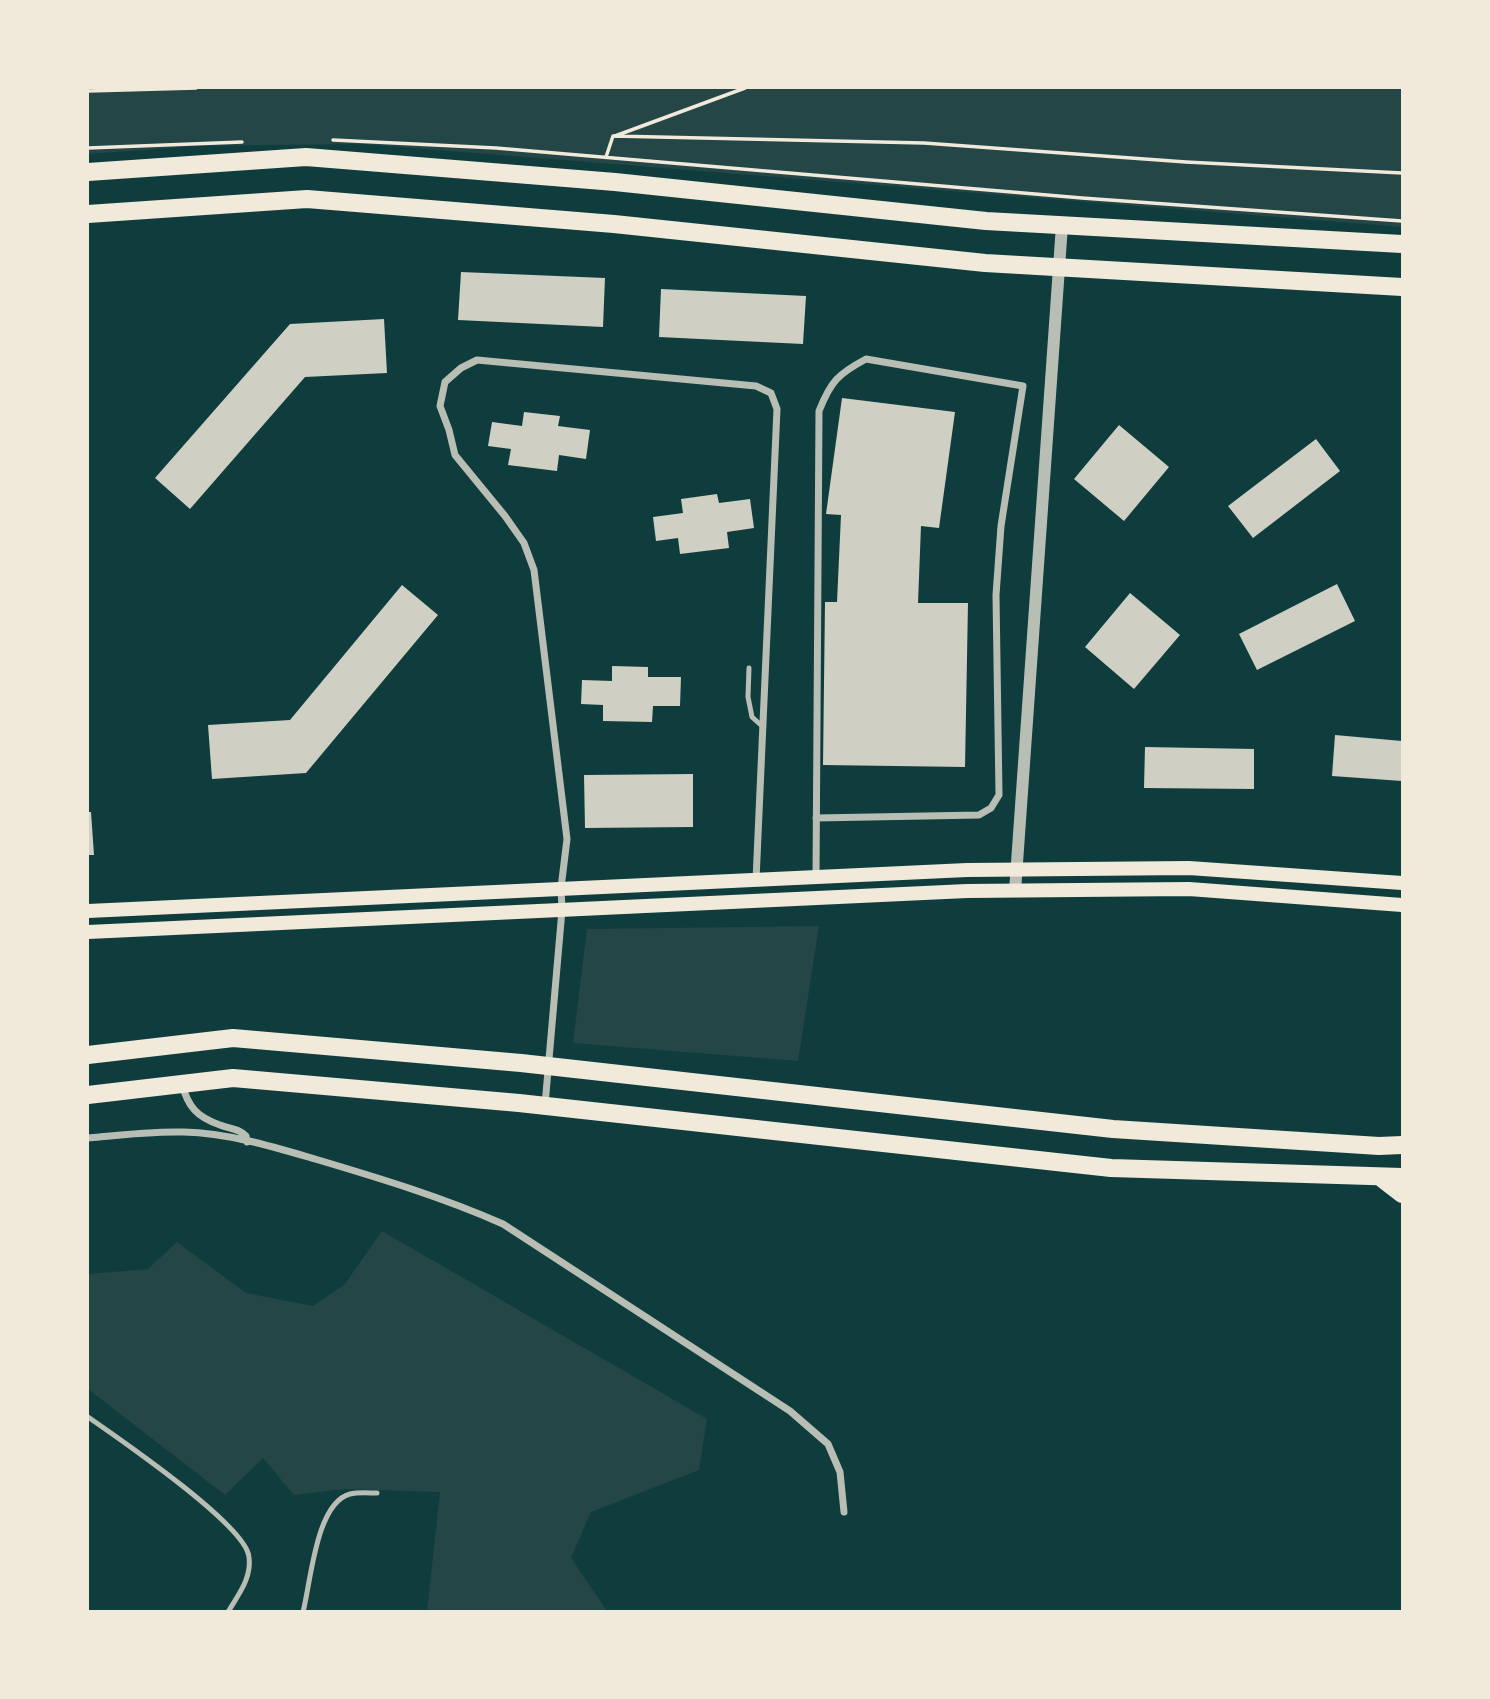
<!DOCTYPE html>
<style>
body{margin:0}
#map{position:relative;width:1490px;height:1699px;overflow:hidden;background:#0f3d3e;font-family:Georgia,serif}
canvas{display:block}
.frame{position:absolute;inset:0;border:89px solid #f1e9da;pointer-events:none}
</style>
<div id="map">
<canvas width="1490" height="1699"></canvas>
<div class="frame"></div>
</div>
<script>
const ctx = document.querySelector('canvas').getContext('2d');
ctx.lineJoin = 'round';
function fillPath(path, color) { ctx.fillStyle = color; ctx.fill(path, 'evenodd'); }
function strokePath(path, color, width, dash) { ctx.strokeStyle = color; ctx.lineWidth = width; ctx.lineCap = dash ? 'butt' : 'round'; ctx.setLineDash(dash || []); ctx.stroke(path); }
const green = new Path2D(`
 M88 88H1402V227L362 144 196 146 88 154Z
 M819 926 798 1061 573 1043 587 929Z
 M382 1231 707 1419 699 1470 591 1512 571 1558 607 1611H427L440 1492 344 1489 294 1495 263 1458 225 1495 88 1389V1274L148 1269 177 1242 246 1293 313 1306 345 1284Z`);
const building = new Path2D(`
 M461 272 605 278 603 327 458 320Z
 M661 289 806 296 803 344 659 337Z
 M384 319 387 373 305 377 190 509 155 478 290 324Z
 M842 398 955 412 939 528 921 526 918 603H968L965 767 823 765 825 602H837L841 515 826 514Z
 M524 412 560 416 558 426 590 430 586 459 559 455 557 471 508 465 511 449 488 446 492 422 522 426Z
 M1119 425 1169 467 1124 521 1074 479Z
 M1316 439 1340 471 1253 538 1228 506Z
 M717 494 719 503 750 499 754 528 727 532 729 548 680 554 678 538 656 541 653 517 683 513 681 499Z
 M1337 584 1355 621 1257 670 1239 634Z
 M402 585 438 615 306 773 212 779 208 725 290 720Z
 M1130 593 1180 635 1134 689 1085 647Z
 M612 666 648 667V677H681L680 706H653L652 722 603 721V705L581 704 582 680 612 681Z
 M1335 735 1402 741V781L1332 776Z
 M1145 747 1254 749V789L1144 788Z
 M693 774V827L585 828 584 775Z
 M88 812H91L94 855H88Z`);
const path = new Path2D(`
 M88 91 196 88
 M615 136 745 88
 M333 140 496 148 1082 198 1402 221
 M88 148 242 142
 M606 157 613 136 924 143 1186 162 1402 173`);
const service = new Path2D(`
 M749 668 748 697 752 717 762 726
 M88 1417C118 1438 246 1525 249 1557 252 1578 238 1595 228 1612
 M303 1612C311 1581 316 1503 350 1494 358 1492 369 1493 377 1493`);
const minor = new Path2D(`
 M816 877 819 411C831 381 838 374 866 359L1023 386 1001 526 996 595 999 795 991 808 979 815 816 818
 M182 1084C188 1107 197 1117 220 1125 230 1129 238 1128 246 1136L247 1142
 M545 1105 562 910 561 888 567 839 534 570 524 543 505 516 455 455 449 430 440 406 445 382 461 368 477 360 756 386 771 393 777 409 756 880
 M88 1138C119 1135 152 1131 184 1132 228 1133 274 1147 315 1159 379 1178 442 1197 503 1224L790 1411 828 1444 840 1472 844 1512`);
const tertiary = new Path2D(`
 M1015 891 1062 225`);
const secondary = new Path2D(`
 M88 911 967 870 1189 868 1402 883
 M88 932 967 891 1189 889 1402 905`);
const primary = new Path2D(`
 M88 172 306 157 615 182 986 221 1402 244
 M88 214 307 199 614 224 985 263 1402 287
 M88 1055 233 1038 521 1063 1113 1129 1379 1146 1402 1145
 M88 1095 233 1078 519 1103 1111 1168 1402 1177
 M1380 1177 1402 1194`);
fillPath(green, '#244646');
fillPath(building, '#cfcfc3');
strokePath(path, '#f1e9da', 3.5);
strokePath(service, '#b8beb3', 5);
strokePath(minor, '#b8beb3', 7);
strokePath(tertiary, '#b8beb3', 12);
strokePath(secondary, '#f1e9da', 14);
strokePath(primary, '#f1e9da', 18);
</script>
